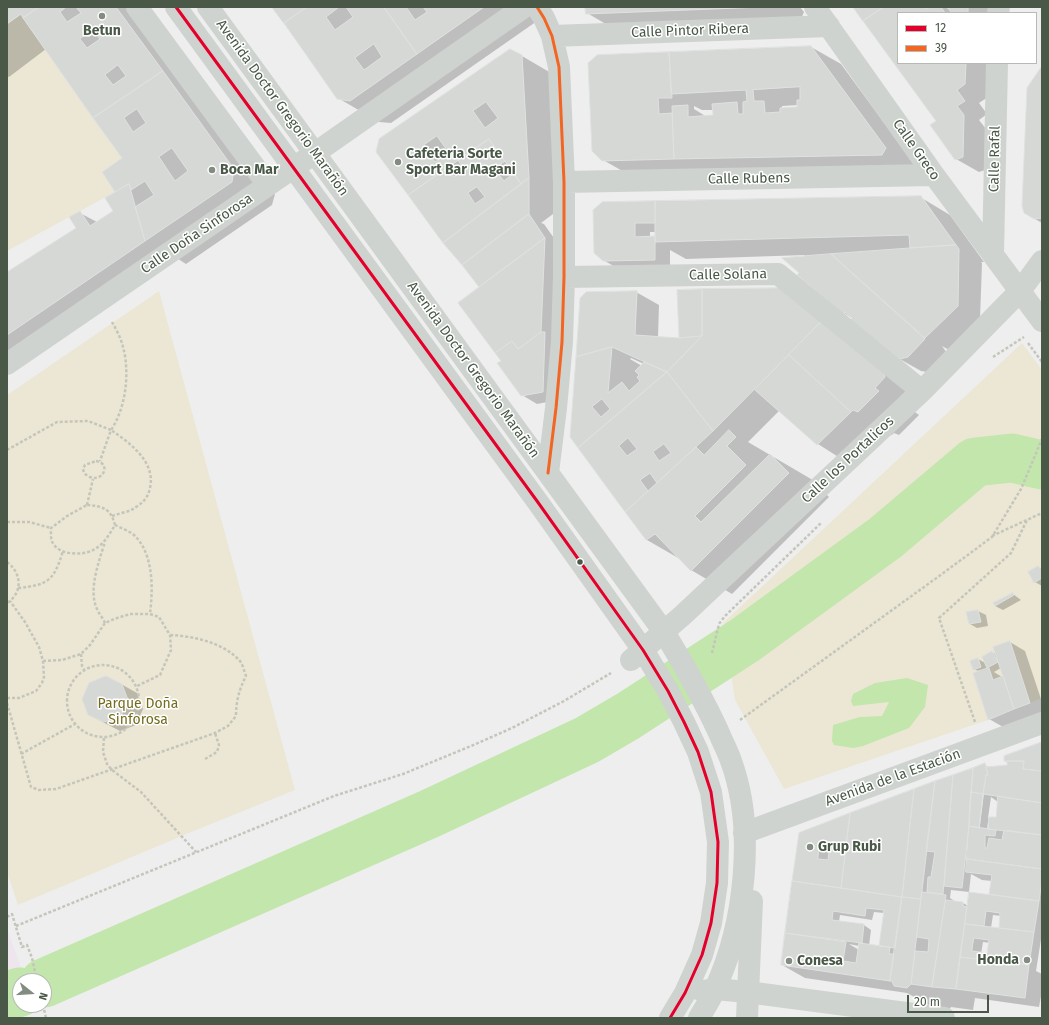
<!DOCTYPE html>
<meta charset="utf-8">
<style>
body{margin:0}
#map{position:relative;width:1049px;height:1025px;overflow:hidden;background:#eee;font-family:"Fira Sans",sans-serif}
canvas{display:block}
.frame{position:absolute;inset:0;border:8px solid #495847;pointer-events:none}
.legend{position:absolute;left:897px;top:12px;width:140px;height:52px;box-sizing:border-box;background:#fff;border:1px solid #b6bcb5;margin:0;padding:5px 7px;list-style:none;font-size:12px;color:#495847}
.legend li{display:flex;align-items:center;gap:8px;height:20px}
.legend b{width:20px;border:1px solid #b6bcb5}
.north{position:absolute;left:12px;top:973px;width:40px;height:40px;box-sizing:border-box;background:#fff;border:1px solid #b6bcb5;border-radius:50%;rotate:107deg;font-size:11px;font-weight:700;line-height:16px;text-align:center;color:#495847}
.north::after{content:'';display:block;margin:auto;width:14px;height:18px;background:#838c81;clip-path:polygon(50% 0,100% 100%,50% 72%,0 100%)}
.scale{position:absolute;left:907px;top:995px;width:82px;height:18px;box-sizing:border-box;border:2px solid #495847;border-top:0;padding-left:5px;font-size:12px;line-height:14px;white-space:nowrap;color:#495847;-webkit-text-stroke:3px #fff;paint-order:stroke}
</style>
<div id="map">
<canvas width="1049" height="1025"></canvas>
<div class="frame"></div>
<ul class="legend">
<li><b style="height:5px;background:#e4002b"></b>12</li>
<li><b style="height:5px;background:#f26522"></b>39</li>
</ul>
<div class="north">N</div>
<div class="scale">20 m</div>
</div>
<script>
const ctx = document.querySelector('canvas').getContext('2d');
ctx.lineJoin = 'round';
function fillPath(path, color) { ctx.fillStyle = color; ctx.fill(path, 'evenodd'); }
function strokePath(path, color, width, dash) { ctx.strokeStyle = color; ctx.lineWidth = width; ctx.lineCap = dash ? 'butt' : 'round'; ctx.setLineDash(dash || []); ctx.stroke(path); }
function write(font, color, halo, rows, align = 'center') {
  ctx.font = font + ' "Fira Sans",sans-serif'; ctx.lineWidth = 3; ctx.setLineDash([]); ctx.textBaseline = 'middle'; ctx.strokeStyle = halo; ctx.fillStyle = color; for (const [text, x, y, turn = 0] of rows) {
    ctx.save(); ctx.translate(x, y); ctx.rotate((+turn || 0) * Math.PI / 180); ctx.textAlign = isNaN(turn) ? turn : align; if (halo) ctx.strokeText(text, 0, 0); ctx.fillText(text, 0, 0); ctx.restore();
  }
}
const green = new Path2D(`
 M21 14 122 158 102 172 115 192 7 251V24Z
 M159 291 295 790 189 833 18 905 7 872V395Z
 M1022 343 1042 370V698L988 720 784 789 735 700 723 623Z`);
const sand = new Path2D(`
 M7 927 21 968 7 973Z`);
const water = new Path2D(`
 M907 678 928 685 925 707 909 728 863 746 853 748 834 745 832 741 833 725 860 717 882 716 889 702 853 706 851 701 853 694 875 683Z`);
const shadow = new Path2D(`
 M7 7H139L275 194 272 205 186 264 175 257 7 372V273L77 228 80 213 97 222 114 211 117 192 116 191 123 158 46 49 9 77 7 76Z
 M272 7H531L540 19 391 123 379 122 338 98Z
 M586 7H800L804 12 799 23 616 30 587 13Z
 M854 7H945L952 11 949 7H991V13H898V63H989L988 97 979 103 987 114 979 120 986 129 985 170 979 172 956 159 937 121Z
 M811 47 841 64 915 165 626 173 603 160 589 64ZM798 105V108L782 109V106ZM694 106 702 110H713L714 116 707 117 694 109Z
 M522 56 563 80 569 202 541 223 544 224 561 248 558 400 537 404 522 395 502 361 481 288 463 264 444 242 377 152Z
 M1042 68V223L1028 215Z
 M920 197 950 215 984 262H981L982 263 980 319 949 350 942 346 947 353 927 372 921 371 898 358 853 319 844 313 801 273 805 255 686 259 670 250V268L619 269 603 260 594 211ZM650 232H656V237H650Z
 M779 289 923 395 915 412 919 415 899 435 894 433 892 435 874 424 840 458 818 444 780 410 748 442 811 479 829 497 732 594 691 570 680 559 647 540 571 437 636 292 659 305 658 337 680 339ZM631 358 644 364 642 366 630 359Z
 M1038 567 1042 569V586L1035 582Z
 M1013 594 1021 600 1003 610 995 606Z
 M978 611 986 615 988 626 977 628 970 624 967 613Z
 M1010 642 1025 651 1042 702V713L1005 728 989 719 980 672 974 669 978 659 987 664 992 652 997 655ZM1001 668 1004 676 1002 677 994 672Z
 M121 684 137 693 143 709 136 725 120 731 89 715Z
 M1042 743V933L1036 971 1042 974V991L1039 1007 975 998 973 1010 951 1007 948 1011 936 1009 907 993 805 978 782 965 799 833 985 765 990 768 1008 766V763L1005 761ZM982 793H984L979 833 977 832ZM991 797 998 802 996 818H988ZM988 822H989V830H987ZM843 869H845L842 893H840ZM971 874 982 880 992 881 990 895 968 906 963 903 956 902 950 898 951 890 969 892ZM874 912 884 913 883 947 869 946 871 930 864 925 839 922 840 915 872 920ZM993 915 1001 916 999 929 991 928ZM983 942 990 943 988 955 981 954ZM849 944 859 946V950Z`);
const river = new Path2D(`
 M44 983 429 814 587 740 628 716 745 640 885 538 975 462 1012 458 1042 465
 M7 996 20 992`);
const building = new Path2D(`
 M7 7H39L23 18 21 14 7 24Z
 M39 7H66L60 12 67 22 81 13 76 7H116L163 71 93 118 23 18ZM93 29 100 39 87 48 80 39ZM118 65 126 76 113 85 105 75Z
 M272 7H307L284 23Z
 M307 7H339L326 17 335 30 353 17 346 7H384L417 54 350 101 337 99 284 23ZM374 44 382 57 364 70 355 58Z
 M384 7H406L415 20 427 12 423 7H484L417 54Z
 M585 7H763L586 14Z
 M853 7H884L863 21Z
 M884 7H925L926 9 929 7H941L945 13H898V63H966L965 84 957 90 965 101 957 106 964 115 963 157 955 160 930 125 936 121 863 21Z
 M948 7H968V13H952Z
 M811 46 886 148 882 155 674 159 672 106 688 105V117L713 115 712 104 737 102 738 114H743V102L747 101 746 90 671 94 669 52ZM800 87V100H797V107L780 108V112L765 113 764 101H754L753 90Z
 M510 49 522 55 529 178 521 184 489 139 408 195 376 152 379 139ZM486 102 498 118 485 128 473 111ZM437 136 449 153 435 162 424 145Z
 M669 52 672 98H658L659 114 672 113 674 159 602 161 592 151 588 63 597 55Z
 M1042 66V218L1034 219 1024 213 1022 206 1027 88Z
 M163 71 234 169 232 182 145 241 135 207 154 195 145 181 131 190 129 184 115 192 102 172 122 158 93 118ZM137 109 146 123 133 132 124 118ZM172 148 188 171 175 181 159 157Z
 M489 139 505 161 494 169 504 181 514 173 521 184 443 243 408 195 448 167 454 177 464 170 458 160ZM477 187 485 197 475 204 468 193Z
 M529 178V214L462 265 443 243Z
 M129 184 145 241 7 335V272L76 228 69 217 80 211 90 226 113 211 105 198Z
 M921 196 956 245 910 248 909 235 655 242V201Z
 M655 201V223H635V237L655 236V260L603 261 594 253 593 210 602 202Z
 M529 214 545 238 479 287 462 265Z
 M545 238 541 332 518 349 512 341 495 353 458 303Z
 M956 245 959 249 958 306 925 338 831 254Z
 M831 254 925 339 908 357 900 359 850 320 852 318 845 312 843 314 797 275 799 273 782 258Z
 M779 288 821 322 713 431 667 372 702 336V289Z
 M702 289V336L679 338 677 290Z
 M637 291 635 335 679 338 702 336 667 372 612 347 576 357 580 298 586 292Z
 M821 322 884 373 885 377 875 388 879 391 858 412 853 410 851 412 789 355Z
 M541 332H545L543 392 521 396 497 363 501 361 495 353 512 341 518 349Z
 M612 347 608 393 622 382 629 391 640 381 637 377 639 375 635 371 644 362 667 372 578 448 570 437 576 357ZM602 399 610 409 601 417 592 407Z
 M789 355 851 412 817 445 755 390Z
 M667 372 713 431 657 483 650 473 640 480 648 491 625 512 578 448ZM628 438 637 449 627 456 619 446ZM664 444 671 453 659 461 653 452Z
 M729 430 736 437 727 446 746 465 695 516 701 522 770 454 789 473 691 571 655 534 646 540 625 512 696 447 704 455Z
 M1038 566 1042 571V578L1034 583 1028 572Z
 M1013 593 1014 595 995 606 993 603Z
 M978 610 981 622 969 624 966 612Z
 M1010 641 1030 703 1014 709 993 647Z
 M992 651 998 662 987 668 982 657Z
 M978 658 981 667 973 670 970 661Z
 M989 668 993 680 1003 676 1014 709 988 720 973 673Z
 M106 676 122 684 128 700 121 716 104 722 88 715 82 699 89 683Z
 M1042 742V771L1023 769 1024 761H1004V756Z
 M1007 761H1024L1023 769 1042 771V803L983 794 986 775H988L986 767 1007 765Z
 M985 763 988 775H986L983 794 971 792 973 768Z
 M973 768 969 826 962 888 944 886 953 775Z
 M953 775 943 894 927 892 928 877H931L935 852 926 851 935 781Z
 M935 781 921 899 902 897 914 789Z
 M914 789 902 897 841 888 850 813Z
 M971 792 983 794 979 828 969 826Z
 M998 796 1042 803V835L988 829 989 817H996Z
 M850 813 841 888 792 881 799 833ZM820 843 830 844 828 860 818 859Z
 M969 826 996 830 995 836 985 835V848H987L989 838 1002 840 1004 830 1042 835V869L967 859Z
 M967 859 1042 869V880L1039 901 989 894 992 875 966 872Z
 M792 881 902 897 895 948 879 946 884 910 866 908 865 916 833 911 832 920 864 924 862 943 785 933Z
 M922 892 946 895 932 987 911 984 915 951 928 952 929 939 917 937Z
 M969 892 1039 901 1034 932 999 928 1000 913 986 911 984 926 965 924Z
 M902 897 921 899 911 984 907 988 894 986 892 981H890Z
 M946 900 963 902V906L967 907 956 989 932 987Z
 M965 924 1034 932 1029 965 960 957ZM974 938 989 940 987 953 972 951Z
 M785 933 846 942 843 961 856 963 859 943 890 947 889 954H894L890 981 781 965Z
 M960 957 1029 965 1025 998 956 989Z`);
const path = new Path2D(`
 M112 322C116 329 121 338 123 347 130 372 126 408 111 430 130 443 156 462 150 488 148 497 144 502 136 507 130 512 120 513 112 516
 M1028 343 1042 362
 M993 357 1024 337
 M7 450 57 422 88 421 111 430 100 461
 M96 461C114 464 100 488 84 473L83 469 85 465Z
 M87 505C103 506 111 509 115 525 109 535 103 546 91 551 82 555 62 555 55 546 50 541 51 535 51 528L67 516Z
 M87 505 93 479
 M7 522H29L51 528
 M115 525C121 528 129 531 134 535 154 554 153 589 150 614
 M992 536 1042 513
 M7 562C22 573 23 593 7 603
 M18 588C49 585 54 580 63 551
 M105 623C103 618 99 614 97 609 88 590 99 561 105 542
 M712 653 719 624 725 616 821 523
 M81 654 82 666 84 669
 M43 661 62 660 81 654 90 645 105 623 114 619 130 614H150L159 617 170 635 171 650 160 675 137 686
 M67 701a36 36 0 1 1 72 0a36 36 0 1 1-72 0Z
 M7 698H19L36 691 42 683 44 677 43 661 39 647 25 622 10 601
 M7 703 31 787 39 790 56 789 215 733 228 726 236 716C236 701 239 690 246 676 244 671 243 665 240 661 224 643 194 636 170 635
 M740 720 942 574 992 537 1021 489 1042 439
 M975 722 939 618 1011 553 1027 520
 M104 738 103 752 107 764 112 770 141 792 196 852
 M21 754 75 724
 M205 759 217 752 219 745 215 733
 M7 917 12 914 22 947 27 945 32 958 37 981
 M16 926 334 796 403 774 471 746 512 728 564 701 611 673
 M43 1005 46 1018`);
const minor = new Path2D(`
 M137 7 268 185
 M176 7 537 501 643 650 668 691 684 722 698 752 711 792 718 842 717 883 711 923 702 955 685 993 670 1018
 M208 7 664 632C684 665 703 698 719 733 723 743 728 752 731 761 756 829 745 924 715 989 711 999 704 1009 699 1018
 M537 7 544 18 552 36 559 67 564 182V277L562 342 556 408 548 473
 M815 7 934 175 1042 321
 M998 13 999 7
 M552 36 829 26
 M564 182 934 175
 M993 255 997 63
 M564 277 778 274 922 391
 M7 364 315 153 524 7
 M631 660 683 615 922 391 1020 291 1042 261
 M744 833 1042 723
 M702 991 715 989 747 992 944 1018
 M747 1018 752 901`);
const bus1 = new Path2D(`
 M176 7 537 501 643 650 668 691 684 722 698 752 711 792 718 842 717 883 711 923 702 955 685 993 670 1018`);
const bus2 = new Path2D(`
 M537 7 544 18 552 36 559 67 564 182V277L562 342 556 408 548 473`);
const markers = [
 [102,16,4,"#838c81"],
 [398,162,4,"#838c81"],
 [212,170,4,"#838c81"],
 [580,562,3.5,"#495847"],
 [810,847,4,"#838c81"],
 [1027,960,4,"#838c81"],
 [789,961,4,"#838c81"]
];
const poiNames = [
 ["Betun",102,31,"center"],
 ["Cafeteria Sorte",406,154],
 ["Sport Bar Magani",406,170],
 ["Boca Mar",220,170],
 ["Grup Rubi",818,847],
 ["Honda",1019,960,"right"],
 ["Conesa",797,961]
];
const streetNames = [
 ["Calle Pintor Ribera",690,31,-2],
 ["Avenida Doctor Gregorio Marañón",282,108,54],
 ["Calle Greco",916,150,55],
 ["Calle Rafal",995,159,-89],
 ["Calle Rubens",749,179,-1],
 ["Calle Doña Sinforosa",197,234,-34],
 ["Calle Solana",728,275,-1],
 ["Avenida Doctor Gregorio Marañón",473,370,54],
 ["Calle los Portalicos",848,460,-43],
 ["Avenida de la Estación",893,778,-20]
];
const parkNames = [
 ["Parque Doña",138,704],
 ["Sinforosa",138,720]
];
fillPath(green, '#ece7d4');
fillPath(sand, '#efe5ee');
fillPath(water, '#c2e6ab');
fillPath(shadow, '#0003');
strokePath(river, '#c2e6ab', 49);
fillPath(building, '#d6d8d6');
strokePath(building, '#dfe1e0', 1);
strokePath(path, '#c4c6bb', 2.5, [3, 2]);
strokePath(minor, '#cfd3cf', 22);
strokePath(bus1, '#e4002b', 3);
strokePath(bus2, '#f26522', 3);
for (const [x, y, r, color] of markers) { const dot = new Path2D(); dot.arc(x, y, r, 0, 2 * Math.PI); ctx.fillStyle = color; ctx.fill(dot); strokePath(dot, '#fff', 1.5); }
write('bold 14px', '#495847', '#fff', poiNames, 'left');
write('14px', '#495847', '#fff', streetNames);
write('14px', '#736b1e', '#fff', parkNames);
</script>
